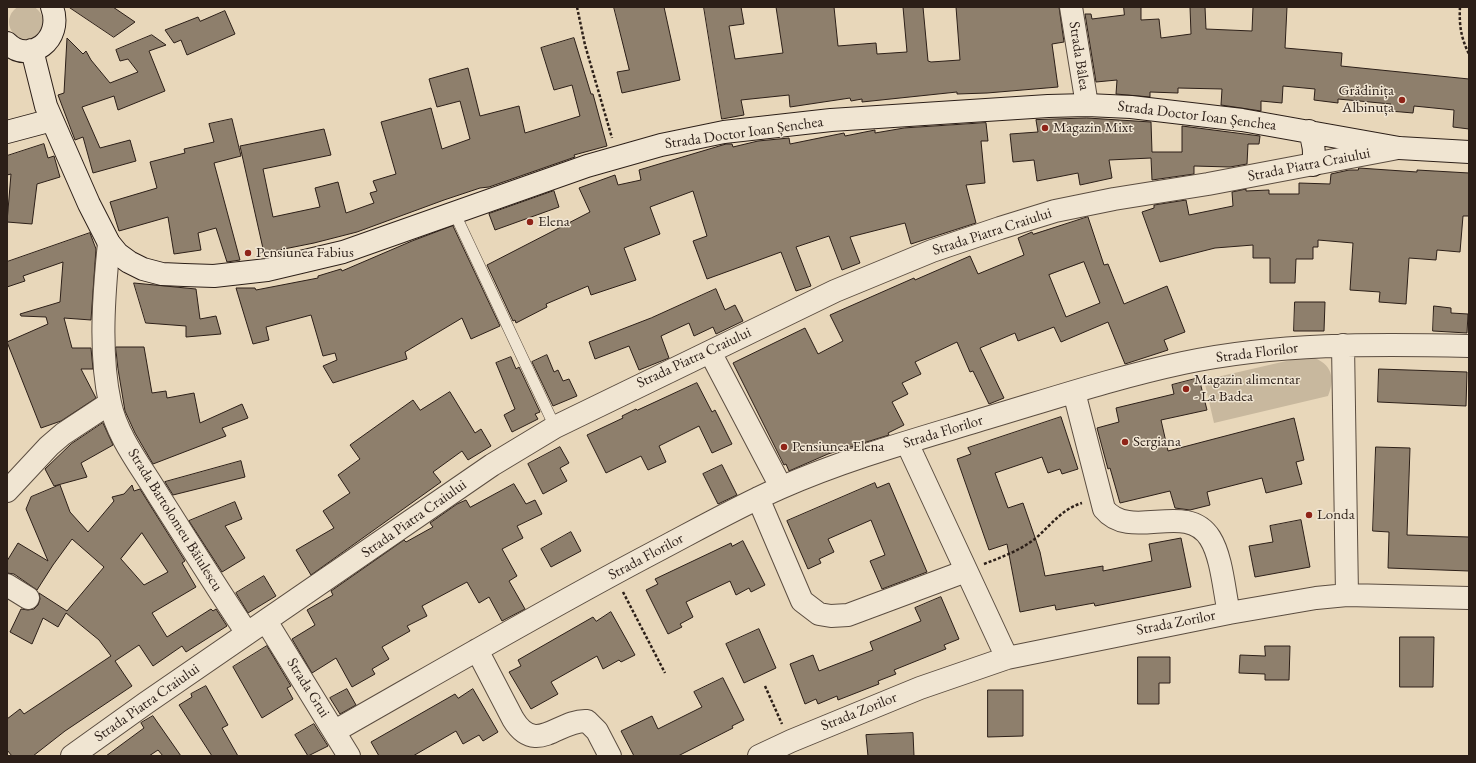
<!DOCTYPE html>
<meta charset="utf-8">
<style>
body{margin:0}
#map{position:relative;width:1476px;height:763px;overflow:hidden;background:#e8d7ba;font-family:"EB Garamond",serif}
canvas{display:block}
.frame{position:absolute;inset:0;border:8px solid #2c1f18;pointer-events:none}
</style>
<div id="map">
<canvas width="1476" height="763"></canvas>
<div class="frame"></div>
</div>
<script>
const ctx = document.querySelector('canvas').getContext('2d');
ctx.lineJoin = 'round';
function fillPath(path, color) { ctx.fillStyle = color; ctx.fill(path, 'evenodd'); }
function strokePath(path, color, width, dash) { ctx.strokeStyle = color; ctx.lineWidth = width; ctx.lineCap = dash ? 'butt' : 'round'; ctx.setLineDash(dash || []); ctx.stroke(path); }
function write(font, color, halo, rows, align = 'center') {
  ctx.font = font + ' "EB Garamond",serif'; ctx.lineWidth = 3; ctx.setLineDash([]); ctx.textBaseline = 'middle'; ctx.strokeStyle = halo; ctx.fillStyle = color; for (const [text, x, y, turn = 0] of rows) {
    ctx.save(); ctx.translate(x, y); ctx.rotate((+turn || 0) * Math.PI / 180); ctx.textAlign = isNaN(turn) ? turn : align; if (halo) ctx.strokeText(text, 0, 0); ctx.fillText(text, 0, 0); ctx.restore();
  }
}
const green = new Path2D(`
 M9 22a17 17 0 1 1 34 0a17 17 0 1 1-34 0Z
 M1308 356C1329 361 1337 375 1328 396L1214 423 1204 380Z`);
const building = new Path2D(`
 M69 7H113L135 22 114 37Z
 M614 7H664L680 80 622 93 617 72 629 70Z
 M704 7H741L744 24 729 26 735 59 783 53 776 7H834L838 46 876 43 877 54 907 52 903 7H923L928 61 931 62 960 60 956 7H1059L1064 42 1052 44 1058 87 987 93 957 94V92L862 102V99L851 101 850 98 790 107 789 95 741 100 744 115 722 119Z
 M1124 7H1141V20L1159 19 1161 38 1191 34 1190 7H1205L1206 29 1252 31 1253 7H1287L1285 48 1342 53 1341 66 1469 79V129L1453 127 1454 110 1414 106 1413 113 1390 111 1391 104 1338 99V103L1314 100 1315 89 1283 86 1282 103 1261 101V111L1221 105 1222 89 1178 88V93L1150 92V97L1116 94 1117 80 1096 82 1085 14H1091L1092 19 1124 15Z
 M225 11 235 34 187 55 181 40 174 43 165 30 198 17 200 21Z
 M152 35 166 45 149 51 165 91 118 110 114 96 82 107 100 148 130 140 136 161 93 173 83 137 75 140 58 95 64 93 67 38 83 54 86 51 91 60 110 83 138 72 128 59 120 61 116 50Z
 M574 38 591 94H593L607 146 574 155 575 157 489 187 480 188 444 200 357 232 314 243 264 253 240 146 324 129 331 155 263 169 273 217 320 207 315 188 338 182 346 213 374 203 370 193 377 191 373 181 396 174 381 122 431 108 442 149 470 139 460 101 437 107 429 79 468 68 480 116 519 106 525 133 580 116 572 85 554 90 541 48Z
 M1087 118 1151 122 1152 152H1182V126L1260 136 1259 144H1248L1247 164 1230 167 1194 166V174L1152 180 1151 158 1109 160 1112 178 1080 185 1078 173 1037 181 1034 160 1013 162 1010 134 1038 132 1036 120Z
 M232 119 241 156 214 163 240 260 227 262 216 228 198 233 201 250 174 254 168 217 119 231 110 202 157 188 150 162 185 153 184 149 214 142 209 124Z
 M986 123 988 141H981L985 183 966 185 976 223 911 244 905 223 850 237 860 263 842 270 829 236 796 247 811 286 796 291 781 252 707 279 693 241 707 236 693 191 650 207 660 234 624 248 636 280 591 295 588 286 546 304 547 307 516 323 515 320 513 321 487 265 590 212 579 188 615 175 618 185 641 180 639 170 726 144H732L733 147 758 141 789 138 790 144 844 133 845 136 875 130V133L904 128Z
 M44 144 48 158 54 156 60 177 37 184 32 224 7 222 11 174 7 175V156Z
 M1359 168 1417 172V170L1469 173V216H1463L1460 252 1437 250 1436 260 1409 258 1406 304 1379 302 1380 292 1350 290 1353 243 1318 240V247H1313V259H1296L1295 283H1270V258H1253V245L1215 248 1160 262 1142 212 1154 208V205L1186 200 1189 215 1233 206 1232 192 1246 189V191L1269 190V194H1299V183L1330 184 1331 174 1349 170H1358Z
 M554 191 559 207 495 230 489 214Z
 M1088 217 1104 265 1108 264 1124 304 1167 286 1185 332 1164 340 1168 350 1125 364 1108 322 1061 342 1054 327 1018 341 1015 333 980 348 1004 398 989 404 973 371 970 372 957 342 915 362 921 374 902 383 908 394 892 402 904 425 888 433 889 435 828 454 789 471 786 464 784 465 733 363 805 328 818 354 843 341 830 315 914 278 915 280 970 256 978 274 1024 255 1018 238 1032 232 1033 234ZM1084 262 1100 303 1066 317 1049 275Z
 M453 226 500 326 471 339 462 318 405 352 407 359 333 383 323 366 337 360 335 353 323 356 311 315 266 327 269 340 253 344 236 288H255L256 290 318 278V276L341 269 342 271 412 241Z
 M90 233 96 249 91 320 64 318 72 348H91L93 369H81L96 398 61 421 41 428 7 342 48 324 46 317 21 316 20 314 60 302 63 262 23 276 25 281 7 287V262Z
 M134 283 196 289 200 319 216 316 221 334 186 337V326L146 323Z
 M716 289 725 310 735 305 743 321 716 334 713 327 694 336 689 323 661 336 669 358 639 370 629 346 595 359 589 342 651 318Z
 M1295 302H1325L1324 331H1294Z
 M1434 306 1451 308V313L1468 314 1467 333 1433 331Z
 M116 347H144L152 393 166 391 167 398 194 393 200 423 242 404 248 418 222 428 226 436 153 464 135 433 125 411 118 369Z
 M547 355 554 372 558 370 563 381 569 379 577 396 553 406 532 362Z
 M511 357 516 369 519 367 540 412 535 414 538 419 512 432 504 415 515 409 496 363Z
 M1379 369 1467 372 1466 406 1378 402Z
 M1199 378 1207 410 1161 420 1168 451 1294 418 1304 460 1296 462 1302 484 1266 493 1262 478 1207 492 1210 505 1190 510 1175 508 1170 491 1120 503 1110 468 1108 469 1097 428 1119 422 1116 408 1174 394 1172 385Z
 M697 383 712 412 715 410 732 444 712 453 699 426 659 446 666 462 648 470 641 456 606 473 587 435 623 418 622 416 636 409 637 410Z
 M450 392 475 433 481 429 491 446 468 460 462 451 433 472 441 482 311 575 296 550 334 528 323 511 350 493 338 475 360 459 350 445 413 400 420 410Z
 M1061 417 1078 469 1062 474 1060 469 1048 473 1042 457 995 473 1008 508 1023 503 1040 552 1045 576 1103 566V571L1152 561 1149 544 1181 538 1191 587 1095 606 1094 603 1056 610 1055 605 1020 612 1007 544 989 550 957 459 971 454 968 448Z
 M103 423 113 445 81 463 87 477 54 486 45 469 71 444Z
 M560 447 569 463 560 468 567 481 543 494 528 464Z
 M1376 447 1410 448 1407 535 1469 537V571L1388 568 1389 532 1373 531Z
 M241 461 245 477 173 495 165 482Z
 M722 465 737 495 718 504 703 474Z
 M875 483 877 488 889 483 927 572 882 589 870 561 885 555 871 520 828 539 834 552 819 559 821 563 808 569 787 521Z
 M514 484 526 504 535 500 542 514 517 526 523 538 502 549 517 576 509 581 525 609 502 621 489 597 479 603 467 582 422 606 427 616 407 626 410 631 382 647 389 659 372 669 375 674 352 687 336 658 312 673 292 639 315 625 307 610 333 595 331 591 404 540 406 542 433 527 430 523 457 504 466 500 470 507Z
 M60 485 70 512 88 532 114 501 112 497 124 494 132 485 134 491 140 489 185 561 182 563 196 587 152 613 167 637 211 609 213 611 216 609 227 626 186 652 182 646 153 666 139 645 115 661 132 686 65 731 33 756H12L7 750V719L20 709 24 714 111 656 99 640 66 613 58 627 43 618 32 644 10 632 21 609 28 610 34 609 38 605 40 599 39 593 67 611 104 567 72 539 53 565 37 590 14 574 7 573V561L18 543 48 561 26 509 31 497ZM142 533 168 572 144 585 121 559Z
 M235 502 242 519 225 526 245 558 222 572 189 521Z
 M1301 520 1310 567 1255 577 1249 546 1273 542 1270 526Z
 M571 532 581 551 551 567 541 549Z
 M743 541 765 585 751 592 749 588 736 595 730 581 686 602 693 617 680 624 682 627 668 634 646 590 658 584 655 579 731 543 732 546Z
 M264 576 276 596 248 613 236 593Z
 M941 597 959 639 944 645 946 649 894 670 896 674 878 681 879 684 838 700 837 696 818 704 816 699 805 704 790 664 813 655 819 671 873 650 870 642 921 621 915 608Z
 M611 612 635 655 621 662 619 660 603 669 597 656 551 682 558 694 531 709 509 672 521 666 518 660 593 617 596 621Z
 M759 629 776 668 744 683 726 644Z
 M1400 637H1434L1433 687H1400Z
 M267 646 291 686 287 688 293 699 262 718 233 667Z
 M1265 646H1290L1289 680H1265V674L1239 673 1240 655 1265 656Z
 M1138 657H1170V683H1159V704H1138Z
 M723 678 744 720 732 726 733 728 678 756H634L621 731 652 716 658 729 702 707 694 692Z
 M206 686 228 725 222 728 238 756H212L179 705 192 697 191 694Z
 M347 689 356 705 340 714 330 698Z
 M473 689 498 732 483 741 479 735 463 744 456 731 413 756H379L371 742 455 694 458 698Z
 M988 690H1023V736L988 737Z
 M153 716 181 756H163L158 750 149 756H106L144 728 141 723Z
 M314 724 328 746 308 756 295 735Z
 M913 733 914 756H868L866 735Z`);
const path = new Path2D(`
 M577 7 585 45 612 138
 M1460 7C1459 25 1461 38 1469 54
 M984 564C1002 557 1021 550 1036 538 1052 524 1062 509 1082 503
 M623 592 665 673
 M765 686 782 724`);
const lane = new Path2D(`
 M454 212 555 427`);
const street = new Path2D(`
 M1071 7 1087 105
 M109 243C104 292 99 353 110 403 117 436 140 465 157 493 187 540 216 587 247 633
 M1343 345 1347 595
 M710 352 781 487
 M1074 392 1104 509C1131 542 1186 500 1210 538 1222 557 1224 591 1229 613
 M907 443 1007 658
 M7 491 49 446 63 434 110 403
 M758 498 802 601 819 614 831 616 848 615 966 571
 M7 585 28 598
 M266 621 349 756
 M477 650 513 719C536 757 559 719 587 721L597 731 610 756
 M335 731C439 672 543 611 649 555 693 532 735 508 780 488 843 460 911 441 977 421 1045 401 1113 378 1183 363 1277 343 1373 344 1469 346
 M72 756 146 703 492 465 555 427 835 291 932 251 1000 228 1055 211 1114 199 1208 184 1398 148
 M759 756 791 741 920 688 1007 658 1229 613 1316 598 1347 595 1469 598`);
const secondary = new Path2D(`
 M7 43C29 65 64 40 52 7
 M32 50 46 106 89 204 109 243 118 254 129 262 143 269 162 274 184 275 214 276 267 270 343 252 587 166 661 145 724 132 831 120 1048 106 1087 105 1131 107 1242 120 1399 148 1469 152
 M1309 131C1314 143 1315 152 1313 165
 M7 132 52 120`);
const markers = [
 [1402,100,4,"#8f2418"],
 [1045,128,4,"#8f2418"],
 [530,222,4,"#8f2418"],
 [248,253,4,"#8f2418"],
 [1186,389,4,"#8f2418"],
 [1125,442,4,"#8f2418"],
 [784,447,4,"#8f2418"],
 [1309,515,4,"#8f2418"]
];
const streetNames = [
 ["Strada Bâlea",1079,56,81],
 ["Strada Doctor Ioan Șenchea",1197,116,7],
 ["Strada Doctor Ioan Șenchea",744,133,-8],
 ["Strada Piatra Craiului",1309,165,-11],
 ["Strada Piatra Craiului",992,232,-18],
 ["Strada Florilor",1257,353,-7],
 ["Strada Piatra Craiului",694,358,-25],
 ["Strada Florilor",943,432,-17],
 ["Strada Piatra Craiului",414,519,-35],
 ["Strada Bartolomeu Băiulescu",175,520,58],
 ["Strada Florilor",646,557,-28],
 ["Strada Zorilor",1176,623,-11],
 ["Strada Grui",308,688,58],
 ["Strada Piatra Craiului",147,703,-35],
 ["Strada Zorilor",859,712,-22]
];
const poiNames = [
 ["Grădinița",1394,91,"right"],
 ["Albinuța",1394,108,"right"],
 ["Magazin Mixt",1053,128],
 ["Elena",538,222],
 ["Pensiunea Fabius",256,253],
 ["Magazin alimentar",1194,380],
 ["- La Badea",1194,397],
 ["Sergiana",1133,442],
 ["Pensiunea Elena",792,447],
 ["Londa",1317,515]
];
fillPath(green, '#c8b89e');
fillPath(building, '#8e7f6c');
strokePath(building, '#2c1f18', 1);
strokePath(lane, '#5b4d40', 12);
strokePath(street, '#5b4d40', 24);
strokePath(secondary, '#2c1f18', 24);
strokePath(path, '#2c1f18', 2.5, [3, 2]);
strokePath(lane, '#f0e5d2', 11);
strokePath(street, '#f0e5d2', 22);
strokePath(secondary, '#f0e5d2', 22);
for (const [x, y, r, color] of markers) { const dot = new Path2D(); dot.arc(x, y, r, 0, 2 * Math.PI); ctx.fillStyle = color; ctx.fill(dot); strokePath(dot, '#f0e5d2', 1.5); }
write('15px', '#2c1f18', '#f0e5d2', streetNames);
write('15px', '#2c1f18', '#f0e5d2', poiNames, 'left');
</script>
